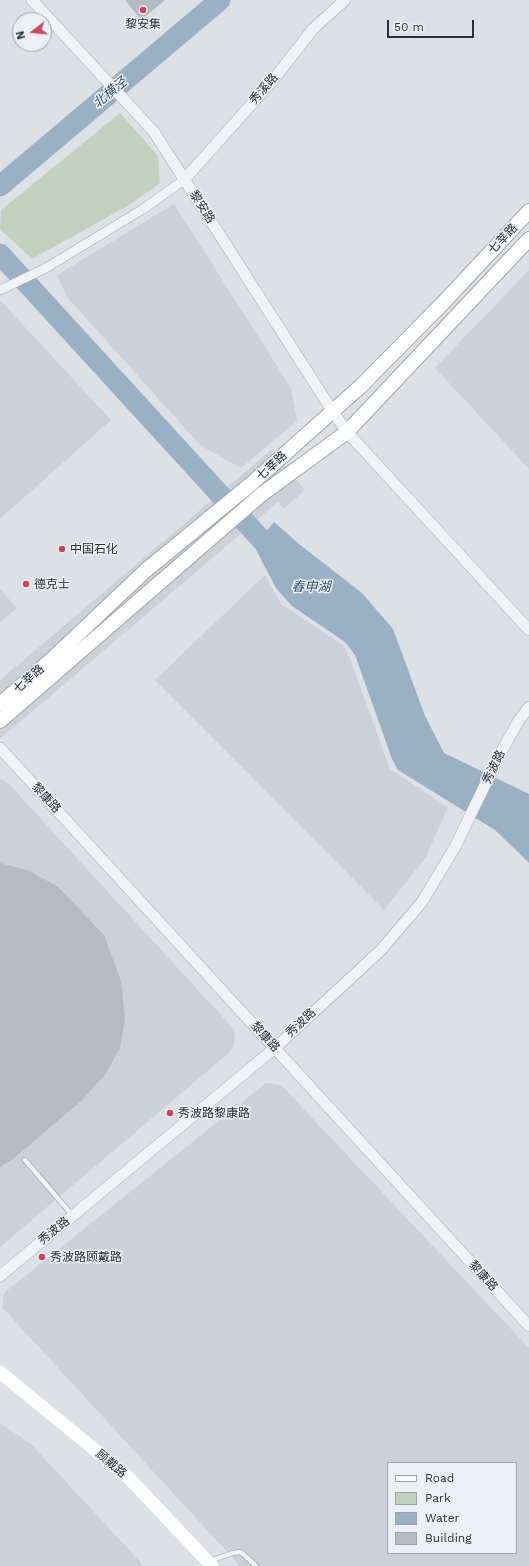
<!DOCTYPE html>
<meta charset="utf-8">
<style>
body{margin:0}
#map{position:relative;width:529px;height:1566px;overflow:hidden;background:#dde1e6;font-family:"Work Sans",sans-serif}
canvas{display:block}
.legend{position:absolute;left:387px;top:1462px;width:130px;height:92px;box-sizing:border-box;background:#ecf0f4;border:1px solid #9ea3aa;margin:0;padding:5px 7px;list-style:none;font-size:12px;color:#28303c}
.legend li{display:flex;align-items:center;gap:8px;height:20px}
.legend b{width:20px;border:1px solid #9ea3aa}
.north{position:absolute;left:12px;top:12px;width:40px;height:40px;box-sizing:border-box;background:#ecf0f4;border:1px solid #9ea3aa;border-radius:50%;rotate:254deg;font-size:11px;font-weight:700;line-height:16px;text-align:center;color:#28303c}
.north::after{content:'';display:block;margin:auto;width:14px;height:18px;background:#c6485f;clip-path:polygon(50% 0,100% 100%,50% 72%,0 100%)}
.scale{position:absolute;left:387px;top:20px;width:87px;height:18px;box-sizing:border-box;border:2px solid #28303c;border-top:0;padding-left:5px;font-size:12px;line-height:14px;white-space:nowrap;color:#28303c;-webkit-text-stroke:3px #ecf0f4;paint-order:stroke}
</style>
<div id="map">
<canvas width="529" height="1566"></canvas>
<ul class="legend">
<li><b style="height:5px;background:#fff"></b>Road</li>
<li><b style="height:11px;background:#c4d0bf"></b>Park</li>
<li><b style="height:11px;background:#9ab0c5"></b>Water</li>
<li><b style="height:11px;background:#b5bbc3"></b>Building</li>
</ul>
<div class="north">N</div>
<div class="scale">50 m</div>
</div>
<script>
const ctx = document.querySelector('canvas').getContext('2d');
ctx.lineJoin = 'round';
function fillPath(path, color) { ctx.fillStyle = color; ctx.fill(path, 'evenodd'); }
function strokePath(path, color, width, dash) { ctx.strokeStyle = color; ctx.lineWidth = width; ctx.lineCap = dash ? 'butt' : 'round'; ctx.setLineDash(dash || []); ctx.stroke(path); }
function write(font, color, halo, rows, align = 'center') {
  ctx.font = font + ' "Work Sans","Noto Sans SC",sans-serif'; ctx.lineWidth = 3; ctx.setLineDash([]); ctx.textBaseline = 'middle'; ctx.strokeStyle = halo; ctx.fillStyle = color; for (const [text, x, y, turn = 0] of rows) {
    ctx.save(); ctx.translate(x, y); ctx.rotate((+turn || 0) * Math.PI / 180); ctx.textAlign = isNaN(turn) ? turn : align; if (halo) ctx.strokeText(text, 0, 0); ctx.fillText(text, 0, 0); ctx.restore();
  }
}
const built = new Path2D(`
 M174 204 291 388 297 421 241 468 200 445 68 298 57 275Z
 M529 270V469L435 368Z
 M0 300 111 420 0 519Z
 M271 450 305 490 284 509 278 502 0 739V680Z
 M265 575 281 604 344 646 351 661 390 769 448 807 426 857 384 910 155 680Z
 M0 589 17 608 0 623Z
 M0 778 9 784 231 1026 235 1036 234 1045 230 1052 0 1247Z
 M266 1083 281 1085 529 1348V1566H240L2 1307 4 1293ZM388 1463H516V1553H388Z
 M0 1423 31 1444 144 1566H0Z`);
const green = new Path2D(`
 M120 113 158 156 160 183 131 204 32 259 0 229 1 210Z`);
const water = new Path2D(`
 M274 522 299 544 362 593 393 629 425 716 444 753 529 794V863L495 830 398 770 392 759 355 655 345 642 292 606 276 588 254 546Z`);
const river = new Path2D(`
 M0 186 220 0
 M0 254 279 559`);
const building = new Path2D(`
 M125 0H165L141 20Z
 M0 863 30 871 58 887 104 935 121 981 125 1019 120 1048 105 1075 80 1102 14 1158 0 1167Z`);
const service = new Path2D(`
 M25 1160 73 1216
 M209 1561 233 1553 241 1552 256 1566`);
const minor = new Path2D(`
 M0 290 46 268 143 209 184 180`);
const tertiary = new Path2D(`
 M32 0 154 132 333 412 347 432 529 630
 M184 180 273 80 313 29 345 0
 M0 748 529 1326
 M0 1276 275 1048 381 950 422 902 455 847 499 756 519 720 529 707`);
const secondary = new Path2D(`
 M0 1372 128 1477 212 1566`);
const primary = new Path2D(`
 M0 704 52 659 145 571 251 484 361 386 442 304 529 211
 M0 721 262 494 347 432 529 239`);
const markers = [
 [143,10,4,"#c6485f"],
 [62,549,4,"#c6485f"],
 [26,584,4,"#c6485f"],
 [170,1113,4,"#c6485f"],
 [42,1257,4,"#c6485f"]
];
const poiNames = [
 ["黎安集",143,24,"center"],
 ["中国石化",70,549],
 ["德克士",34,584],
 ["秀波路黎康路",178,1113],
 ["秀波路顾戴路",50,1257]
];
const streetNames = [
 ["秀溪路",264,89,-49],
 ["黎安路",202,207,57],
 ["七莘路",503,239,-47],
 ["七莘路",272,466,-42],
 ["七莘路",29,679,-41],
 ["秀波路",494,767,-64],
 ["黎康路",46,798,47],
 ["秀波路",301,1023,-43],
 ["黎康路",265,1037,47],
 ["秀波路",54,1231,-39],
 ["黎康路",483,1276,48],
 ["顾戴路",111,1464,40]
];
const waterNames = [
 ["北横泾",110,93,-40],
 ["春申湖",311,587]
];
fillPath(built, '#ccd0d8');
fillPath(green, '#c4d0bf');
fillPath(water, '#9ab0c5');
strokePath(river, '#9ab0c5', 21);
fillPath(building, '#b5bbc3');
strokePath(service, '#a3a8b0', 6);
strokePath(minor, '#a3a8b0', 10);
strokePath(tertiary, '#a3a8b0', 12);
strokePath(primary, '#9da6b1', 16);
strokePath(service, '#f0f2f5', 4.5);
strokePath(minor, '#f0f2f5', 9);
strokePath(tertiary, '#f0f2f5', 11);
strokePath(secondary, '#fff', 13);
strokePath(primary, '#fff', 14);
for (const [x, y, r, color] of markers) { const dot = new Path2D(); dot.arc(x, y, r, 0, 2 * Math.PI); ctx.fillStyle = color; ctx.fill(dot); strokePath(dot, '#ecf0f4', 1.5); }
write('12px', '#28303c', '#ecf0f4', poiNames, 'left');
write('12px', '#28303c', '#ecf0f4', streetNames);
write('italic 13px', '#34506d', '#ecf0f4', waterNames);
</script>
